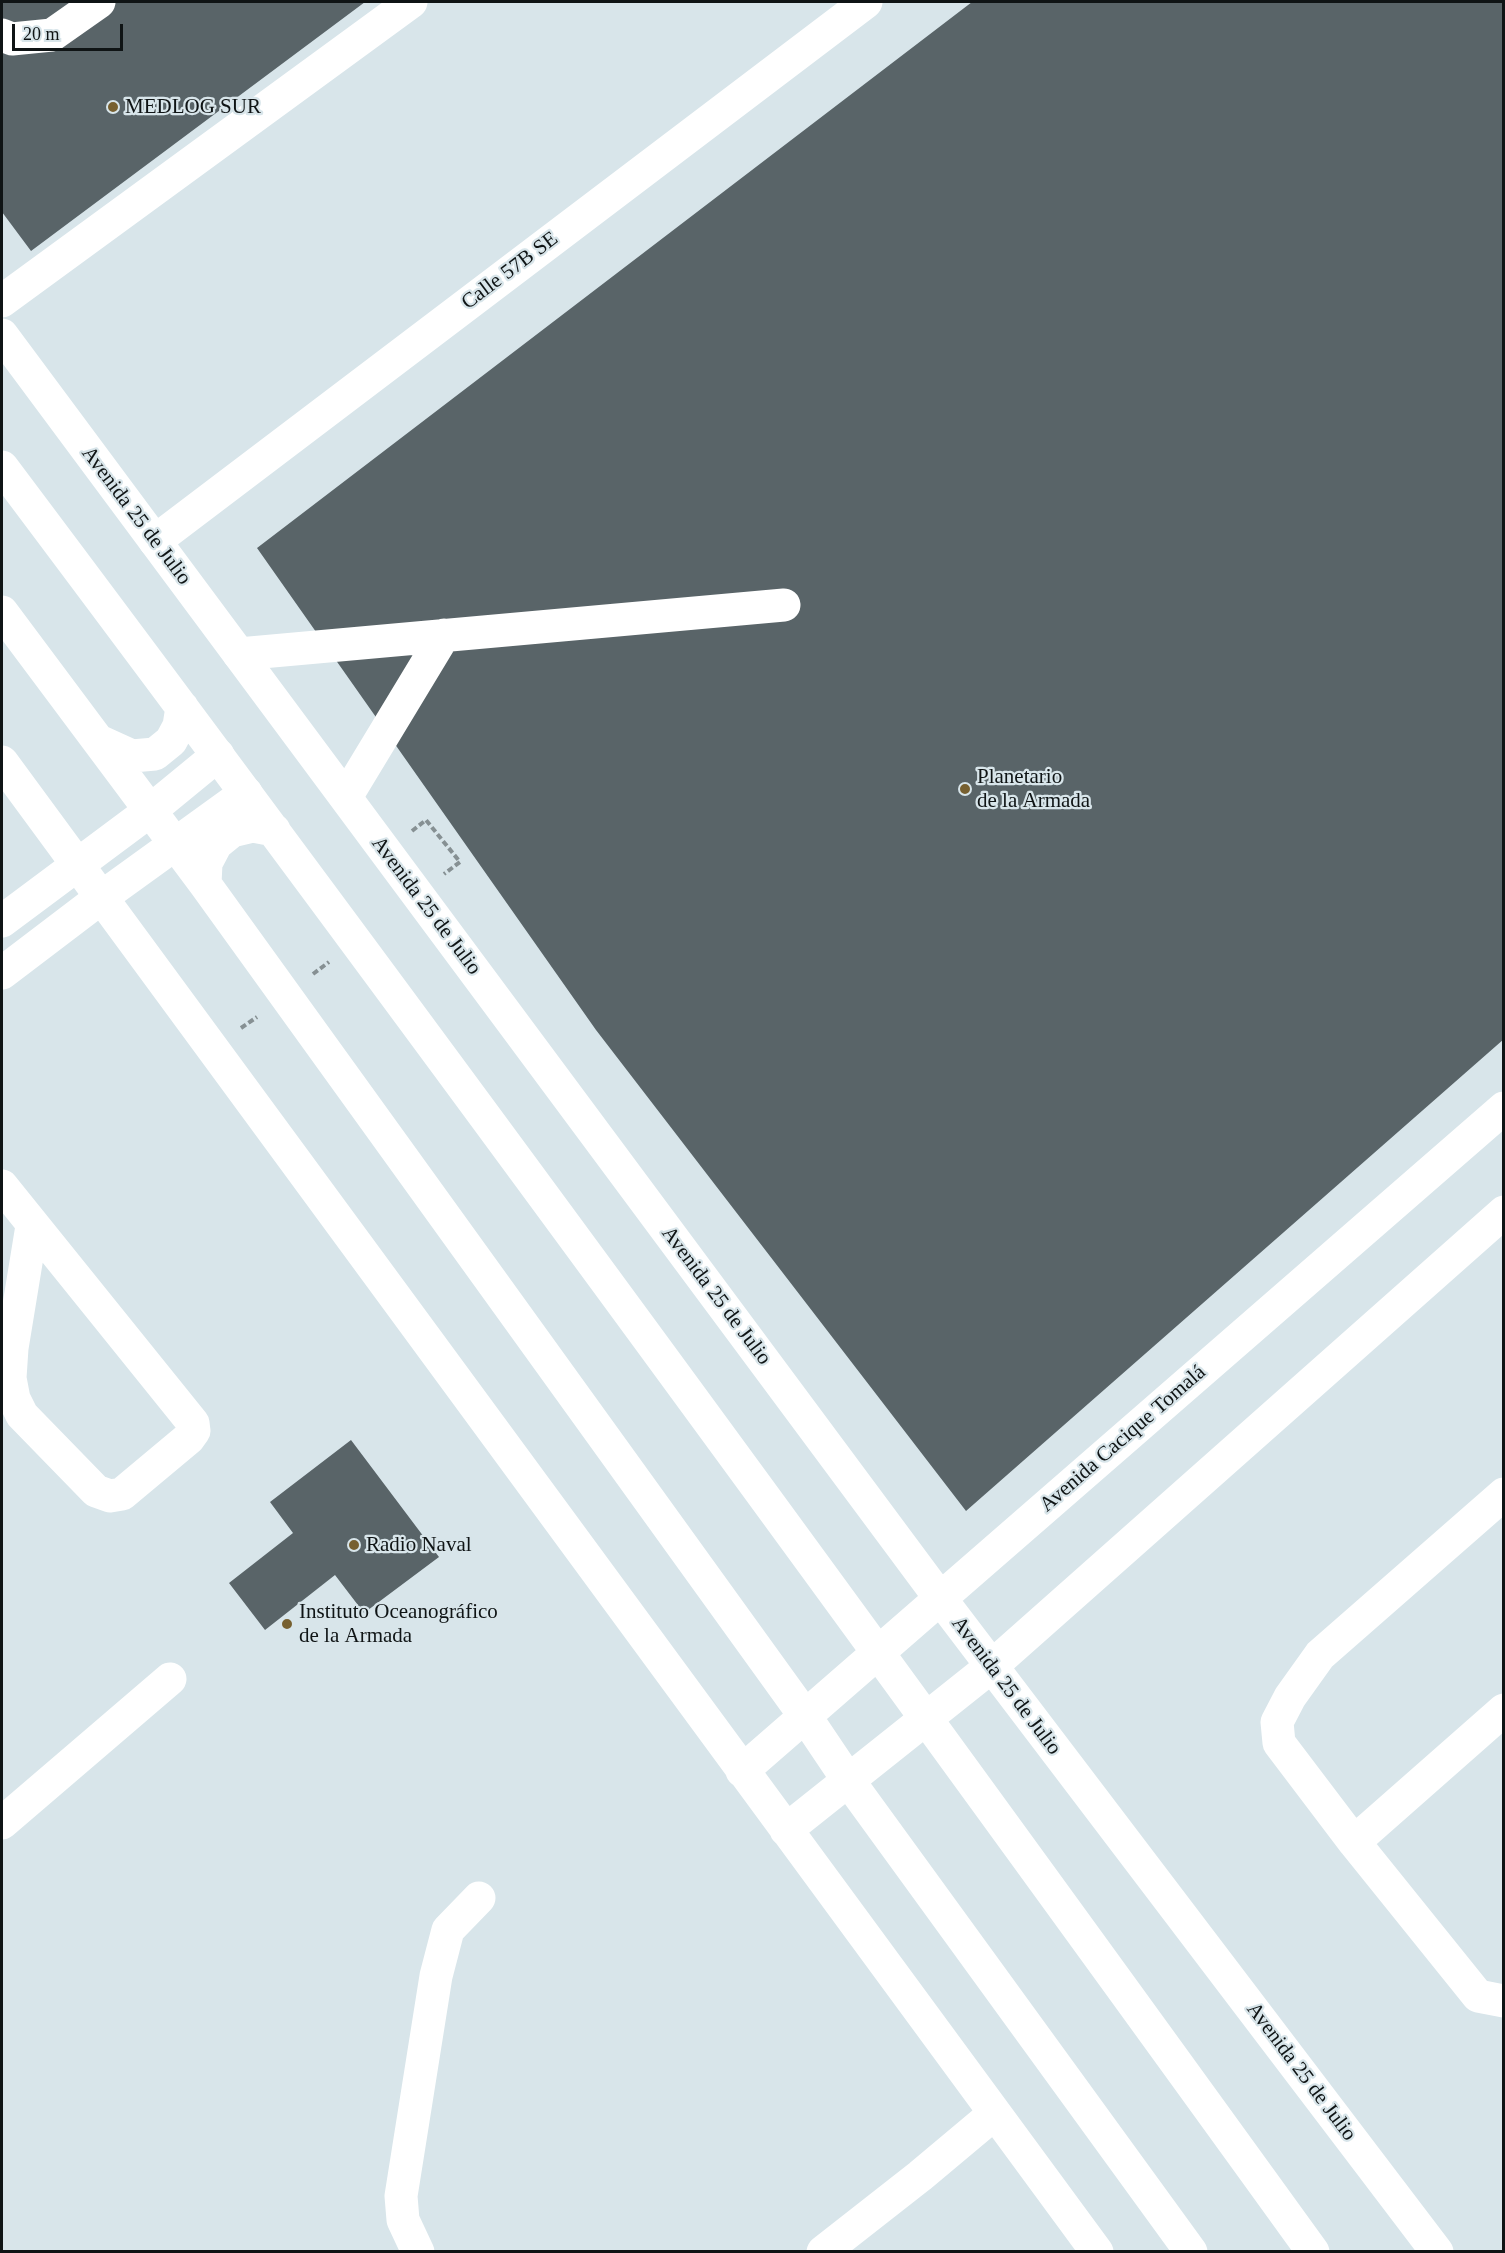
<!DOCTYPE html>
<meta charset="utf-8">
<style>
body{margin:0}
#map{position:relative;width:1505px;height:2253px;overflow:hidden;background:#d8e5ea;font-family:"Times New Roman",serif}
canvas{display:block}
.frame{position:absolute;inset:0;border:3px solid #0f1415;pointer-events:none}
.scale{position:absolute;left:12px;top:24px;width:111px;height:27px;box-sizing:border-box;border:3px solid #0f1415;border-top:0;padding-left:8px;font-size:18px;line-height:21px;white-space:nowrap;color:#0f1415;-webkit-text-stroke:4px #d8e5ea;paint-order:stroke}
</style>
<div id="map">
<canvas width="1505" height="2253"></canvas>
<div class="frame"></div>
<div class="scale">20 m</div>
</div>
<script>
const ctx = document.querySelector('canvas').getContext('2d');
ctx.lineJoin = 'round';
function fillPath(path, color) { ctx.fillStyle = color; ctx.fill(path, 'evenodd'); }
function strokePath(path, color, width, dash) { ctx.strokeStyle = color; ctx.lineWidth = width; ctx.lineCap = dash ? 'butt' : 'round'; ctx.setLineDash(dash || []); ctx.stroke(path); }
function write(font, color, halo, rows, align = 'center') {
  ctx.font = font + ' "Times New Roman",serif'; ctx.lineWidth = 4.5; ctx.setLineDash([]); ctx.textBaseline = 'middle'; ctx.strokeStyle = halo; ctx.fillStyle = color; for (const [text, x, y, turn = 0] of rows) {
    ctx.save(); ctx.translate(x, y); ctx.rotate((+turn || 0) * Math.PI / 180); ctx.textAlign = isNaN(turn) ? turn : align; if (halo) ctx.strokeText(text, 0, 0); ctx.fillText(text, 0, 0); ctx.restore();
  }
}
const building = new Path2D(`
 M2 2H365L31 251 2 212Z
 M972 2H1504V1039L966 1511 596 1030 257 548Z
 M351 1440 439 1557 364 1613 335 1575 265 1630 229 1583 293 1533 270 1502Z`);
const path = new Path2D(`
 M412 831 426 820 460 862 444 874
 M313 974 329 962
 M241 1028 257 1017`);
const minor = new Path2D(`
 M2 35 12 39 52 35 99 2
 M2 301 411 2
 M155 541 866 2
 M239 654 784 605
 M346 797 444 635
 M2 921 151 810 218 755
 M2 973 102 897 246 793
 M2 1186 193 1423 194 1431 189 1438 122 1494 110 1496 96 1491 22 1415 14 1399 10 1378 12 1348 32 1226
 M1504 1494 1320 1655 1290 1697 1277 1722 1279 1743 1354 1842 1478 1996 1504 2001
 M2 1823 170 1679
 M1354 1842 1504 1710
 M418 2252 403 2220 401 2196 436 1976 448 1930 479 1898
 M823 2252 920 2176 994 2114`);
const major = new Path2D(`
 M2 335 940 1598 1437 2252
 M2 467C445 1057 880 1653 1313 2252
 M2 612 205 884 805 1716 848 1780 1191 2252
 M99 741 132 756 155 754 171 741 179 726 182 707
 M2 762 1097 2252
 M205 884 206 863 216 844 232 831 253 826 274 830
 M742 1771 1504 1108
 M786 1830 992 1666 1504 1212`);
const markers = [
 [113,107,6,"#776030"],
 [965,789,6,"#776030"],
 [354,1545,6,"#776030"],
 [287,1624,6,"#776030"]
];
const poiNames = [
 ["MEDLOG SUR",125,107],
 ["Planetario",977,777],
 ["de la Armada",977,801],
 ["Radio Naval",366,1545],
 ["Instituto Oceanográfico",299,1612],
 ["de la Armada",299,1636]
];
const streetNames = [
 ["Calle 57B SE",510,271,-37],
 ["Avenida 25 de Julio",136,516,53],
 ["Avenida 25 de Julio",426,906,53],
 ["Avenida 25 de Julio",716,1296,53],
 ["Avenida Cacique Tomalá",1123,1439,-41],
 ["Avenida 25 de Julio",1006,1686,53],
 ["Avenida 25 de Julio",1301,2072,53]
];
fillPath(building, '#596468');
strokePath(path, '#869093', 4, [6, 3]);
strokePath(minor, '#fff', 33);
strokePath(major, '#fff', 33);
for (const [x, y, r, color] of markers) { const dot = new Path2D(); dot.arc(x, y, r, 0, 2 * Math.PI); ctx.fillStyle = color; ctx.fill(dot); strokePath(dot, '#d8e5ea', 2); }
write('21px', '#0f1415', '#d8e5ea', poiNames, 'left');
write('21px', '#0f1415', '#d8e5ea', streetNames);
</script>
